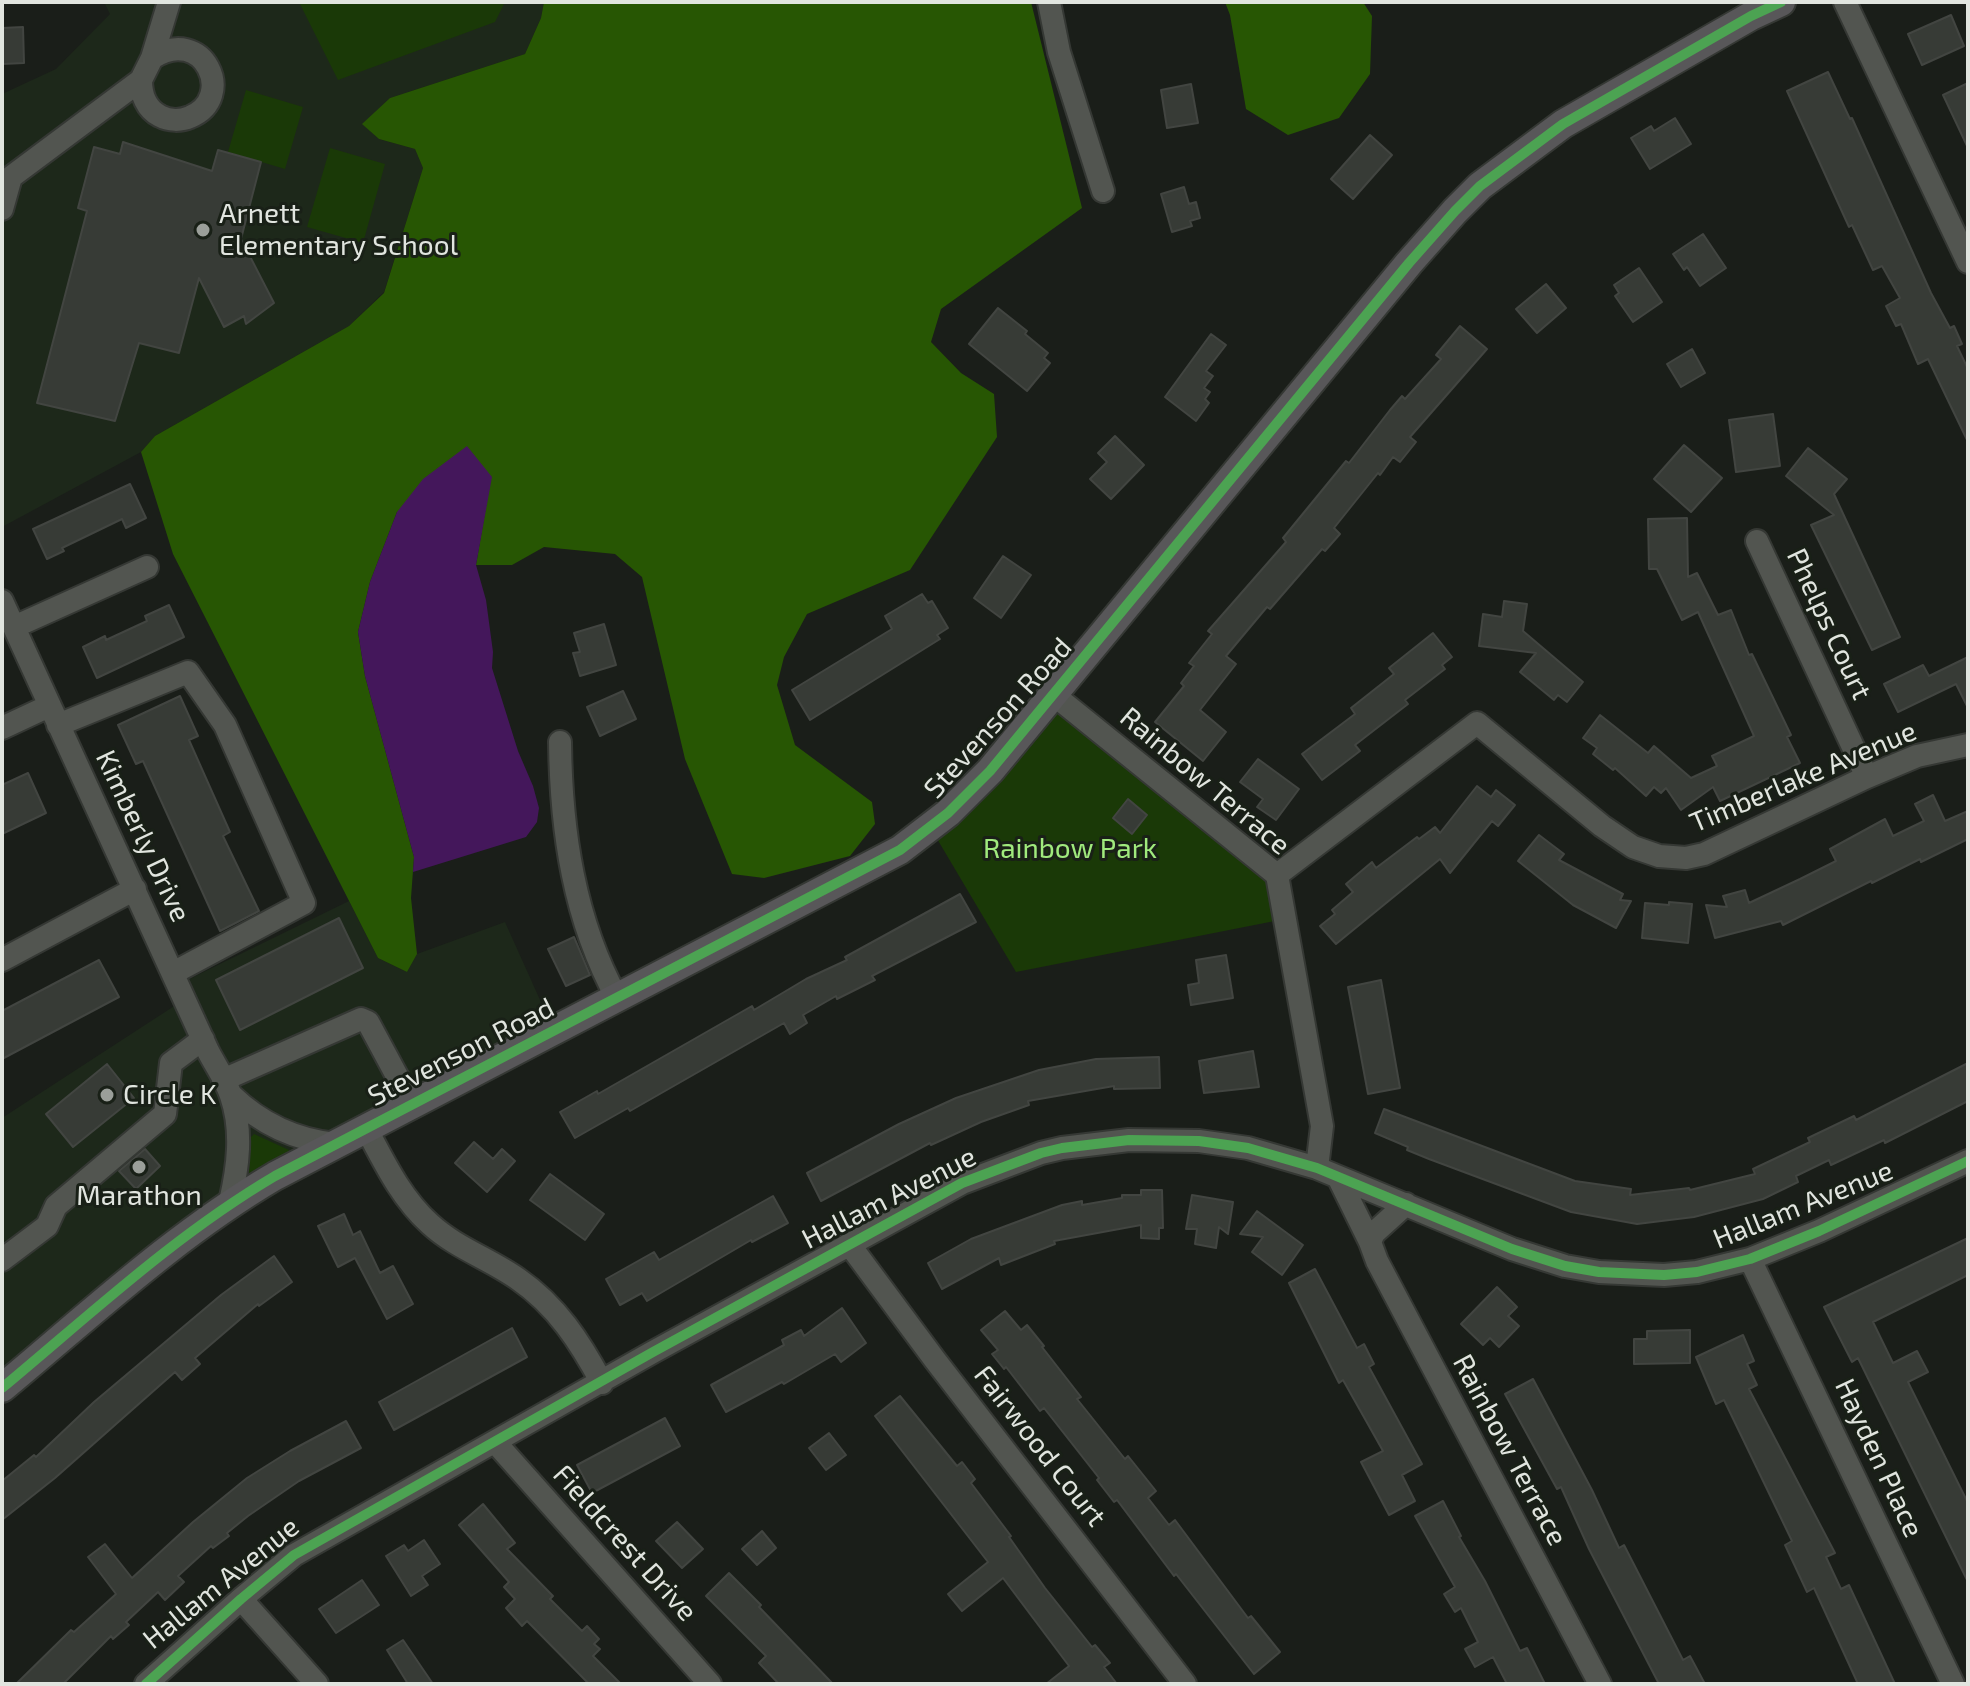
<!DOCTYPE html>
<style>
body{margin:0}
#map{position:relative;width:1970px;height:1686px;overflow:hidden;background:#1a1e19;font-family:"Exo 2",sans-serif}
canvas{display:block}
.frame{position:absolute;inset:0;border:4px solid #e1e5df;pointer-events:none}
</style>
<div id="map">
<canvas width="1970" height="1686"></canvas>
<div class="frame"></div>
</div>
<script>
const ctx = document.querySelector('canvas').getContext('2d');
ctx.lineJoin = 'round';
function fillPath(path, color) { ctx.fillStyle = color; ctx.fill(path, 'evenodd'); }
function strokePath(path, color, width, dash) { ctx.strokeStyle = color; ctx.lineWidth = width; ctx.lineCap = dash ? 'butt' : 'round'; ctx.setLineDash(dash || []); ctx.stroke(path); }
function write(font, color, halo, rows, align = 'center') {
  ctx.font = font + ' "Exo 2",sans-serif'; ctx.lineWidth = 6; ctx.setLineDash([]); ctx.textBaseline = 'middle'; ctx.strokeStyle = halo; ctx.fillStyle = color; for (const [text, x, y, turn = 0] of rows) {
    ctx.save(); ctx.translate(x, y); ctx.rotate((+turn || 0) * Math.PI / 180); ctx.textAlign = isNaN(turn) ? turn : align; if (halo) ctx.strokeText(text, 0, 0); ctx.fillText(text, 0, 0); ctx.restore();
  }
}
const built = new Path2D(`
 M104 2H544L541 18 525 54 390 98 363 124 379 139 415 149 423 168 384 292 349 326 155 436 141 452 2 527V94L56 69 110 14Z
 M349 901 378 958 407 972 417 954 505 922 554 1031 275 1176 2 1388V1118L185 999 179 984Z`);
const green = new Path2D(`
 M299 2H505L495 22 338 80Z
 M246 90 303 107 285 169 228 152Z
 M330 148 385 164 363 243 307 227Z
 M1054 695 1277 875 1285 919 1016 972 930 827Z
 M254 1134 289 1150 288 1154 251 1175 249 1173 251 1137Z`);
const forest = new Path2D(`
 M544 2H1031L1082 208 941 309 931 342 961 373 994 394 997 437 910 570 807 614 784 657 777 685 795 745 872 802 875 824 850 856 764 878 732 874 685 759 642 577 615 554 544 547 512 565H476L491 477 397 512 370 582 358 632 365 676 414 857 411 898 417 954 407 972 378 958 173 554 141 452 155 436 349 326 384 293 423 168 415 149 379 139 362 124 390 98 525 54 541 18Z
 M1225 2H1363L1372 16 1370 74 1339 118 1288 135 1246 109 1230 15Z`);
const water = new Path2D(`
 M467 446 492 477 476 565 486 600 493 652 492 668 518 751 533 786 539 808 537 822 526 837 413 872 414 857 365 676 358 632 370 582 397 512 423 479Z`);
const building = new Path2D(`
 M1951 15 1964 46 1922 65 1908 34Z
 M23 27 24 63 2 64V28Z
 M1828 72 1850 119 1852 118 1931 293 1950 328 1954 326 1962 344 1957 346 1968 369V442L1928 359 1918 364 1901 324 1896 326 1886 306 1900 298 1882 266 1873 270 1852 225 1849 227 1787 91Z
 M1968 83V148L1943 95Z
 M1191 84 1198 123 1167 128 1161 90Z
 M1675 118 1691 144 1650 169 1631 138 1651 126 1654 131Z
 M1370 135 1392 155 1353 199 1331 179Z
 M123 142 212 171 218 150 261 162 241 239 274 303 246 324 244 316 224 327 199 278 179 353 139 343 115 421 37 403 87 211 78 208 94 147 120 154Z
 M1184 187 1189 204 1196 202 1200 218 1190 221 1192 226 1172 232 1161 194Z
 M1703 234 1726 268 1700 286 1687 267 1684 270 1673 254Z
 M1639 268 1662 302 1633 322 1615 296 1619 293 1614 285Z
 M1546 284 1566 308 1537 333 1516 309Z
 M998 308 1027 331 1025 334 1048 353 1044 358 1050 363 1027 391 969 344Z
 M1460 326 1487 349 1410 437 1416 442 1400 462 1393 457 1380 475 1378 473 1334 528 1340 534 1325 551 1322 549 1270 609 1267 607 1226 656 1236 664 1200 710 1226 732 1203 761 1155 722 1184 686 1181 683 1194 666 1189 663 1212 634 1208 631 1286 542 1283 538 1346 461 1349 463 1390 410 1402 396 1405 399 1441 359 1436 355Z
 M1211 334 1226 345 1206 371 1213 376 1204 388 1210 392 1205 399 1209 403 1196 421 1165 397Z
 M1692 349 1705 373 1681 387 1667 364Z
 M1773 414 1780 466 1736 472 1729 420Z
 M1115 436 1144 465 1111 499 1090 479 1107 462 1098 453Z
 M1684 445 1722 478 1691 512 1654 479Z
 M1808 448 1847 479 1834 494 1900 637 1872 650 1811 525 1834 515 1786 476Z
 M130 484 146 518 126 528 122 519 62 548 64 551 47 559 33 529Z
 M1687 518 1688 577 1697 573 1718 615 1731 610 1749 655 1752 654 1791 735 1787 737 1800 763 1720 801 1713 787 1681 810 1666 788 1661 793 1654 787 1646 796 1615 768 1613 770 1593 754 1597 748 1583 738 1600 715 1648 753 1654 746 1691 778 1717 766 1712 756 1754 736 1698 612 1682 620 1657 569H1649L1648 519Z
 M1003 556 1031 575 1001 618 974 598Z
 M922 594 928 603 932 601 948 628 937 635 940 639 810 720 792 690 892 629 885 616Z
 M1504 601 1527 604 1523 631 1583 682 1567 702 1558 695 1554 700 1520 672 1536 653 1479 646 1483 614 1502 617Z
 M169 605 184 637 97 678 83 647 105 636 106 640 147 621 145 616Z
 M604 624 616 665 580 676 573 653 580 652 574 633Z
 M1433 633 1452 657 1442 665 1445 669 1405 700 1408 704 1355 745 1360 751 1322 780 1302 754 1355 714 1351 708 1394 674 1389 668Z
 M1968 657V708L1956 684 1898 712 1884 684 1923 665 1929 676Z
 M623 691 636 719 600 736 587 707Z
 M180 696 198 736 189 740 230 832 223 836 259 911 220 931 143 761 136 764 118 725Z
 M1258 759 1299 789 1276 820 1257 807 1263 799 1240 782Z
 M28 773 46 813 2 834V785Z
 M1477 786 1491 797 1496 790 1515 805 1498 826 1492 821 1450 873 1440 859 1336 944 1320 926 1335 914 1332 910 1353 892 1346 884 1372 862 1376 868 1417 837 1419 839 1435 827 1440 833Z
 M1933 795 1945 821 1968 811V839L1921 862 1920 859 1872 883 1871 881 1783 925 1781 921 1715 938 1706 905 1727 907 1723 896 1745 890 1749 903 1800 879 1836 861 1830 849 1885 819 1893 836 1924 821 1915 804Z
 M1128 799 1147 815 1132 834 1113 818Z
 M1539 835 1564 854 1559 860 1623 894 1620 900 1631 901 1616 928 1573 905 1518 861Z
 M960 894 976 922 872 976 875 980 837 999 836 996 803 1015 807 1023 790 1034 784 1023 630 1111 628 1108 575 1138 560 1112 597 1091 598 1094 752 1006 754 1010 806 979 847 960 845 957Z
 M1669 902 1692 904 1688 943 1642 938 1645 903 1669 905Z
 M339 918 363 968 240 1030 216 980Z
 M574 937 590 975 566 986 548 949Z
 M1226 955 1233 998 1191 1005 1188 985 1199 983 1196 960Z
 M99 960 119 997 2 1059V1011Z
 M1381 980 1400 1088 1368 1094 1348 987Z
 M1253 1051 1259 1087 1204 1093 1199 1061Z
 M1159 1057 1160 1088 1114 1089V1086L1028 1101 1029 1105 981 1122 931 1145 930 1143 821 1201 807 1173 899 1124 956 1098 1039 1070 1096 1059Z
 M1968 1063V1101L1885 1143 1884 1140 1831 1165 1829 1160 1796 1176 1798 1182 1763 1199 1694 1217 1637 1224 1571 1212 1429 1159 1407 1150 1408 1147 1375 1133 1384 1109 1575 1181 1631 1189 1630 1195 1689 1188 1690 1190 1755 1174 1753 1169 1810 1142 1808 1138 1854 1116 1856 1120Z
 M107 1064 134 1098 73 1147 46 1114Z
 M474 1142 493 1159 502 1149 515 1161 487 1192 455 1163Z
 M145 1149 160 1166 136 1189 119 1171Z
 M550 1174 604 1214 585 1240 530 1200Z
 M1141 1190H1162L1163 1228H1159V1239L1141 1238V1225L1054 1241 1055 1244 1001 1265 999 1258 942 1289 928 1263 971 1239 1062 1205 1082 1201V1205L1122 1198V1195H1141Z
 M1192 1195 1233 1202 1228 1234 1219 1227 1216 1248 1195 1244 1197 1229H1186Z
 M773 1196 788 1223 752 1242 751 1240 647 1301 642 1293 620 1305 606 1279 654 1252 659 1260Z
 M1257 1211 1303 1245 1282 1275 1252 1252 1263 1237 1240 1234Z
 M344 1214 353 1235 360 1231 380 1273 393 1266 413 1304 387 1319 355 1258 338 1267 318 1226Z
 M1968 1238V1275L1873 1322 1893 1363 1917 1351 1928 1372 1908 1382 1968 1503V1582L1858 1358 1852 1362 1824 1307Z
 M274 1256 292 1282 259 1306 258 1304 195 1358 200 1364 182 1380 175 1372 55 1478 2 1520V1481L34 1455 36 1457 94 1402 221 1295Z
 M1315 1269 1357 1348 1364 1344 1374 1364 1369 1367 1422 1464 1402 1475 1415 1501 1389 1515 1361 1462 1383 1451 1343 1380 1339 1383 1289 1283Z
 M1497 1287 1517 1307 1508 1316 1519 1326 1499 1347 1490 1338 1483 1345 1461 1324Z
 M842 1308 866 1343 841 1362 835 1354 784 1384 782 1382 726 1412 711 1385 784 1345 782 1340 801 1330 804 1336Z
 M1005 1311 1021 1330 1027 1325 1044 1346 1042 1347 1081 1397 1077 1399 1125 1459 1128 1456 1156 1491 1148 1498 1169 1525 1175 1520 1248 1618 1251 1616 1280 1652 1254 1674 1176 1574 1174 1576 1117 1500 1114 1502 1097 1480 1099 1478 1044 1408 1040 1411 1006 1367 1004 1369 992 1354 998 1350 981 1330Z
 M512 1328 527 1357 394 1430 379 1402Z
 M1690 1330V1363L1634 1364V1339H1647V1331Z
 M1743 1335 1754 1361 1747 1364 1757 1385 1749 1389 1835 1553 1826 1557 1841 1589 1849 1585 1895 1684H1858L1814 1588 1807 1592 1785 1545 1792 1541 1724 1400 1716 1404 1696 1357Z
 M1533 1379 1592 1490 1619 1548 1624 1545 1683 1660 1690 1656 1705 1684H1659L1589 1549 1561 1487 1557 1489 1505 1394Z
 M900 1396 957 1466 962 1462 975 1479 971 1483 1011 1536 1009 1537 1045 1588 1092 1647 1095 1645 1110 1663 1104 1667 1117 1684H1046L1069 1666 1003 1578 962 1611 948 1594 988 1562 875 1416Z
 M665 1418 680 1446 592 1493 577 1465Z
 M346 1421 361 1448 299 1481 248 1516 227 1533 229 1536 213 1548 211 1546 178 1576 184 1582 165 1600 158 1592 126 1622 129 1625 113 1639 111 1636 63 1684H16L71 1630 74 1632 116 1594 88 1557 105 1544 132 1578 193 1522 247 1478 290 1451Z
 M829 1433 846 1455 826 1470 809 1448Z
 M1443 1501 1461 1536 1459 1537 1485 1581 1520 1651 1527 1648 1545 1684H1507L1493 1657 1475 1667 1465 1649 1478 1642 1461 1608 1455 1612 1444 1594 1455 1587 1415 1516Z
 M483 1504 515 1543 507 1549 553 1596 550 1599 582 1631 587 1626 599 1639 594 1644 600 1649 593 1656 621 1684H589L527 1621 522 1626 506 1608 515 1599 504 1587 509 1582 459 1525Z
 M677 1522 703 1549 682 1568 656 1541Z
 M762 1531 776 1548 757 1565 742 1549Z
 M424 1540 440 1564 422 1576 428 1585 411 1596 386 1556 404 1545 408 1551Z
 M729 1573 761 1605 759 1607 833 1684H779L759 1663 766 1656 706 1596Z
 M362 1580 379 1605 336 1633 319 1609Z
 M403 1640 433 1684H408L387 1650Z`);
const minor = new Path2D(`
 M1049 2 1059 52 1103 191
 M1845 2 1968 262
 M141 80C141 94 146 109 160 116 169 121 181 121 190 117 237 98 204 24 152 58
 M2 209 11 177 141 80 152 58 169 2
 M1757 541 1867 777
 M2 601 208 1051C215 1065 226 1080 231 1096 243 1131 238 1167 230 1202
 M14 627 147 567
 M1054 695 1277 875 1322 1126 1317 1168
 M58 725 188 672 225 725 304 903 173 973
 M2 728 49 706
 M560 742C561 831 574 920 617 998
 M1277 875 1477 723 1602 826 1633 847 1659 856 1686 858 1704 854 1867 777 1917 756 1968 745
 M2 960 135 889
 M223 1080 361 1019 368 1022 412 1104
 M231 1095C261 1124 295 1140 336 1144
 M366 1128C384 1162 401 1198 430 1224 456 1248 490 1259 518 1279 557 1306 580 1342 602 1383
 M1338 1177 1370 1242 1377 1261 1600 1684
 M1370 1242 1374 1233 1406 1204
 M849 1244 935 1360 1185 1684
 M1750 1259 1953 1684
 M2 1260 47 1226 56 1206 165 1114 171 1063 203 1039
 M495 1442 710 1684
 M241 1599 317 1684
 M146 1684 241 1599 294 1555 653 1352 962 1183 1041 1153 1062 1148 1129 1140 1199 1141 1248 1148 1317 1168 1512 1249 1565 1266 1599 1272 1664 1275 1697 1272 1750 1259 1819 1231 1968 1161`);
const major = new Path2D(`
 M2 1388C91 1314 175 1235 275 1176L900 850 948 813 990 771 1409 263 1455 211 1480 186 1563 124 1751 16 1781 2`);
const cycleway = new Path2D(`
 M2 1388C91 1314 175 1235 275 1176L900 850 948 813 990 771 1409 263 1455 211 1480 186 1563 124 1751 16 1781 2
 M146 1684 241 1599 294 1555 653 1352 962 1183 1041 1153 1062 1148 1129 1140 1199 1141 1248 1148 1317 1168 1512 1249 1565 1266 1599 1272 1664 1275 1697 1272 1750 1259 1819 1231 1968 1161`);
const markers = [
 [203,230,8,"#9b9f9a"],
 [107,1095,8,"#9b9f9a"],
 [139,1167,8,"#9b9f9a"]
];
const poiNames = [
 ["Arnett",219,214],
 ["Elementary School",219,246],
 ["Circle K",123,1095],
 ["Marathon",139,1196,"center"]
];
const streetNames = [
 ["Phelps Court",1829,624,65],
 ["Stevenson Road",998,718,-48],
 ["Timberlake Avenue",1803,777,-23],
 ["Rainbow Terrace",1205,781,40],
 ["Kimberly Drive",143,836,65],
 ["Stevenson Road",461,1052,-27],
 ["Hallam Avenue",889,1198,-27],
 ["Hallam Avenue",1803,1205,-22],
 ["Fairwood Court",1040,1446,52],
 ["Rainbow Terrace",1510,1450,62],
 ["Hayden Place",1879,1458,65],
 ["Fieldcrest Drive",625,1543,48],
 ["Hallam Avenue",221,1583,-39]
];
const parkNames = [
 ["Rainbow Park",1070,849]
];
fillPath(built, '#1d281a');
fillPath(green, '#1a3907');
fillPath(forest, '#275603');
fillPath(water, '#44175b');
fillPath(building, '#373b36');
strokePath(building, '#424541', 2);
strokePath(minor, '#353834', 26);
strokePath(major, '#353834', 32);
strokePath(minor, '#525550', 22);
strokePath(major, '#585759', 28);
strokePath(cycleway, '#4ca352', 10);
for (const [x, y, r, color] of markers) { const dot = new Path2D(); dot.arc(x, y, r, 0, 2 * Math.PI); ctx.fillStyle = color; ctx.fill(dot); strokePath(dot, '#192017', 3); }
write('28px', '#e1e5df', '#192017', poiNames, 'left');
write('28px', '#e1e5df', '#192017', streetNames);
write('28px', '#a0ea7d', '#192017', parkNames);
</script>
